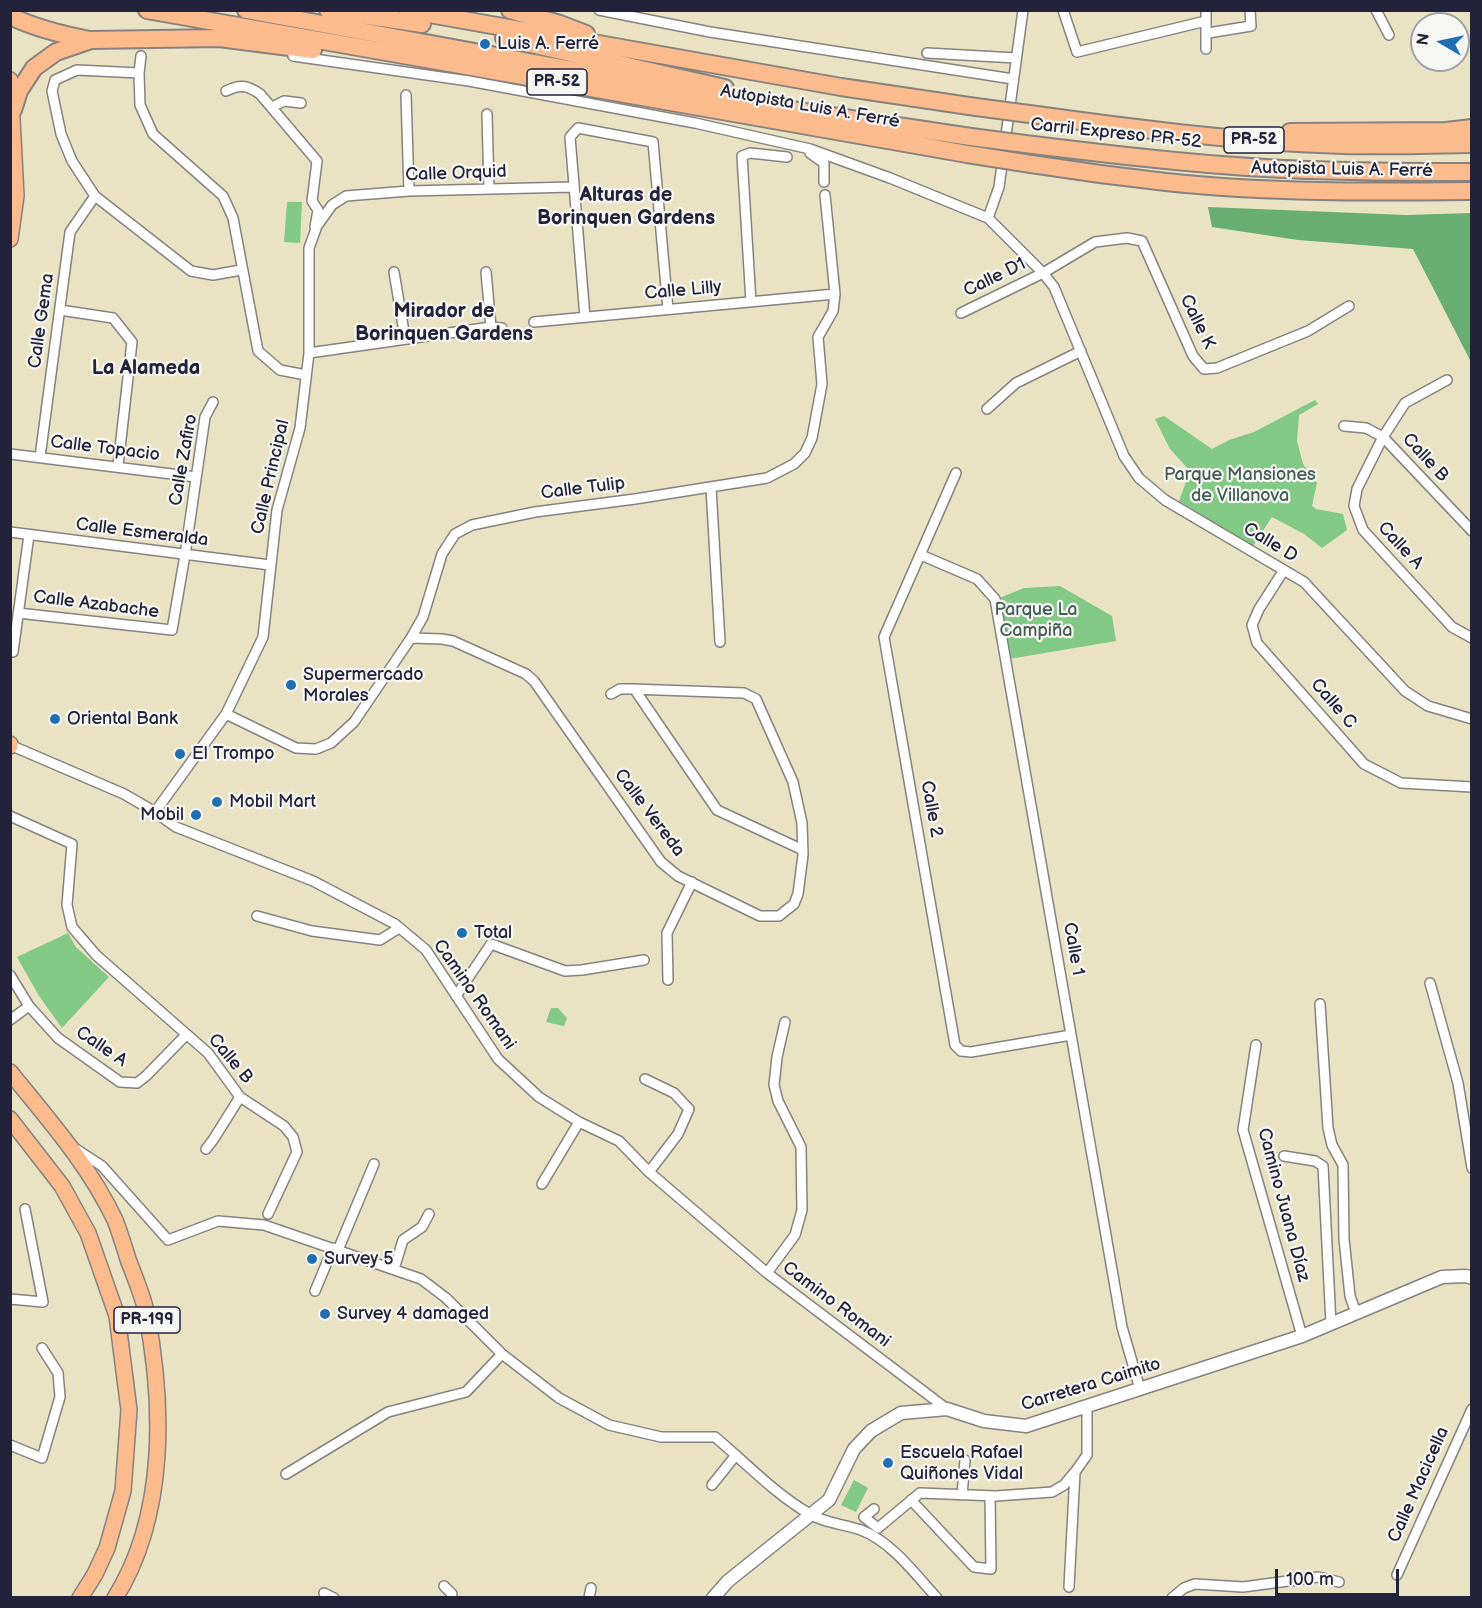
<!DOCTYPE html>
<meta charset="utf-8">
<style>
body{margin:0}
#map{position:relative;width:1482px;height:1608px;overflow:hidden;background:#e9e3c4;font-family:"Balsamiq Sans",sans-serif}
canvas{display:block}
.frame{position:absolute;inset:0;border:12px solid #22223b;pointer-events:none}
.north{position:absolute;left:1410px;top:12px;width:60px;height:60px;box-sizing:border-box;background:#f6f6f2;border:2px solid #a1a1a9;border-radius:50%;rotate:279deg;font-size:16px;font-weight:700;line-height:24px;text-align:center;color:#22223b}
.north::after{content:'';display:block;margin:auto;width:21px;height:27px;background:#1f6fb2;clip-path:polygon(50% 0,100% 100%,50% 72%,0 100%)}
.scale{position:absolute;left:1275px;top:1569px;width:124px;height:27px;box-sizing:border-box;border:3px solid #22223b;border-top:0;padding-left:8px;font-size:18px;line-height:21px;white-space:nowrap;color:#22223b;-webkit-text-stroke:4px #f6f6f2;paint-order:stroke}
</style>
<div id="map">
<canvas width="1482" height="1608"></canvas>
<div class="frame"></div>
<div class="north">N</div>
<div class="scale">100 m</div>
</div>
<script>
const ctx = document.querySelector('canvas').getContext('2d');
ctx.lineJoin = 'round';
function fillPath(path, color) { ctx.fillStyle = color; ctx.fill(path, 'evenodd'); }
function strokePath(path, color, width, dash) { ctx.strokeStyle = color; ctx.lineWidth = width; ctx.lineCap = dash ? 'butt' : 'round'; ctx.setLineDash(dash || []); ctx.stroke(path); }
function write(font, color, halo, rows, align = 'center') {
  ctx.font = font + ' "Balsamiq Sans",sans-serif'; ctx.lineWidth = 4.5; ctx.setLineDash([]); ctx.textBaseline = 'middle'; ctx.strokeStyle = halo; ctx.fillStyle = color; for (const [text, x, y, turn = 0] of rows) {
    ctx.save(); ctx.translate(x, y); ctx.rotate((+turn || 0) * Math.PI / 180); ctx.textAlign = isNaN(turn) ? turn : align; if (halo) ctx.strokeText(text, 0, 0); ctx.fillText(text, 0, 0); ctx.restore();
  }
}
const green = new Path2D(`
 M287 202H302L300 243 284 242Z
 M1315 400 1318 404 1299 415 1297 441 1303 464 1317 483 1312 506 1316 509 1343 514 1347 530 1322 548 1304 534 1272 517 1253 546 1179 501 1190 471 1170 449 1155 419 1164 416 1212 449 1229 440 1254 432Z
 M1060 586 1112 616 1116 641 1009 659 997 599 1024 588Z
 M68 933 76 947 109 977 62 1028 39 996 17 957Z
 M551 1008H558L567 1018 564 1026 546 1022Z
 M854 1480 868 1488 856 1512 841 1505Z`);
const forest = new Path2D(`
 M1208 207 1406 215 1471 213V362L1413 249 1298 240 1212 227Z`);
const minor = new Path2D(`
 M599 10 710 32 1013 79
 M1063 10 1077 52 1206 21
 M1376 10 1389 35
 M1208 33 1251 26 1250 10
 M1206 49V10
 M927 53 1016 58
 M141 56 139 73 140 105 153 134 223 196 233 218 258 351 280 370 306 375
 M293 56 469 81 695 123 810 149 890 178 988 218 1043 273 1054 287 1124 456 1139 478 1165 500 1304 582 1405 691 1428 706 1472 719
 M139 73 77 70 55 80 52 91 61 134 72 161 95 196 191 271 213 275 241 270
 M226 91C240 84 247 85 260 94L317 161 312 201 318 210 315 227
 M406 95 409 191
 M272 107 284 101 301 103
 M487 114 489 189
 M810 153 824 163V182
 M988 218 999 187 1023 10
 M394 272 405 338
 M486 272 491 327
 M751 302 742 156 750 153 787 157
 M60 310 113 318 132 342 118 466
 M961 313 1043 273 1095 242 1127 238 1142 241 1193 356 1204 369 1217 368 1308 331 1349 306
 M585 317 570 137 578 128 653 142 668 309
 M534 322 835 294
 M309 353 491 327 502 328
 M1447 380 1405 403 1383 437 1357 489 1354 506 1363 530 1452 627 1472 638
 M987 409 1016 383 1081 351
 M1344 426 1366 428 1383 437 1472 531
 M10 454 196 477
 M40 457 70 232 95 196
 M956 473 884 637 955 1045 961 1051 971 1052 1071 1035
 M711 488 720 642
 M10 532 270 565
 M921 555 977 579 995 599 1122 1327 1140 1389
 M1284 570 1259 609 1252 625 1257 643 1364 764 1401 783 1472 787
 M18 613 172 630 185 555 205 417 213 402
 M411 638 442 639 453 641 526 674 534 681 661 862 678 876 760 916H779L794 904 798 894 803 855 802 823 793 782 756 699 744 693 632 689H620L611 694
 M13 652 29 535
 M635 690 717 810 803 850
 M226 714 296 748 316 749 331 743 354 722 411 638 423 617 442 554 455 534 472 525 535 512 635 499 767 478 794 464 805 453 812 438 822 384 818 337 833 311 835 294 825 195
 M10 745 124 794 155 812 176 827 313 881 395 924 426 950 498 1059 539 1097 579 1122 619 1141 649 1172 767 1273 947 1409
 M155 812 226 714 263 637 277 510 300 428 309 353V248L317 226 332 205 346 196 409 191 573 187
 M10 816 72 844 67 905 72 927 96 955 208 1053 240 1097 284 1126 293 1137 297 1152 268 1214
 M257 916 312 931 380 940 399 928
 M10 975 29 1006 58 1038 120 1082 137 1083 146 1076 186 1035
 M668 980 667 933 692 882
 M1430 983 1458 1083 1472 1168
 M456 996 491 944 565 971 582 970 644 960
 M1320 1004 1328 1128 1332 1145 1343 1165 1344 1239 1350 1296 1356 1313
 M10 1020 29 1006
 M1256 1045 1243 1130 1302 1336
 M645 1079 674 1093 689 1109 678 1134 649 1172
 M76 1149 102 1166 168 1240 218 1221 264 1225 421 1279 446 1298 502 1354 559 1398 609 1425 661 1437H715C745 1462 774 1493 808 1513 823 1523 844 1524 861 1530 892 1542 915 1574 937 1598
 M206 1149 213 1140 240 1097
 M1284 1156 1315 1161 1323 1166 1331 1324
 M542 1184 579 1122
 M338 1250 374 1164
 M394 1269 403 1240 422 1227 429 1214
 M767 1273 795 1235 802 1210 801 1147 778 1101 774 1085 777 1057 785 1022
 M315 1291 333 1248
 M10 1299 43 1302 25 1209
 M10 1445 42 1458 60 1397 58 1373 42 1348
 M286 1474 388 1412 466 1392 502 1354
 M712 1485 736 1455
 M962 1495 965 1460
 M911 1500 974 1567 991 1569 990 1496
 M874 1509 864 1517 878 1528 920 1493 996 1496 1052 1492 1064 1485 1075 1472
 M1397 1575 1472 1409
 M444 1586 452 1594 451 1598
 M1069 1587 1075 1472 1087 1455V1406
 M324 1593 334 1598
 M589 1598 591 1588
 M1172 1598 1184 1588 1195 1584 1243 1587 1318 1577 1339 1582`);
const tertiary = new Path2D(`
 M713 1598 728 1581 829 1500 854 1449 871 1431 901 1413 947 1409 984 1421 1026 1426 1302 1336 1442 1277 1466 1276 1472 1278`);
const primary = new Path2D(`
 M10 80 16 196 10 239
 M10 744V746
 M10 1072C48 1119 89 1165 115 1220 120 1233 124 1246 128 1259 134 1276 142 1293 146 1311 164 1403 167 1515 115 1598
 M10 1119 62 1186 88 1233 117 1316 129 1410 123 1491 107 1548 95 1574 80 1598`);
const motorway = new Path2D(`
 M147 10 967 154
 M246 10 791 110 971 137
 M328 10 422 24
 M407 10 841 87 976 107
 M510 10 560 24 586 34
 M10 16C35 28 63 35 90 40
 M504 38 725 88
 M13 110 19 91 34 68 56 52 91 40 219 38 313 50
 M1037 115C1138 129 1241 142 1343 145 1386 146 1429 145 1472 144
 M1290 132 1446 131 1472 128
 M1033 145C1116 155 1200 165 1284 169 1346 172 1409 172 1472 172
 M1031 164C1076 171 1121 177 1166 182 1268 193 1370 192 1472 191`);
const motorwayBridge = new Path2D(`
 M976 107 1037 115
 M971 137 1033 145
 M967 154 1031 164`);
const markers = [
 [485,44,6,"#1f6fb2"],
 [291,685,6,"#1f6fb2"],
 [55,719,6,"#1f6fb2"],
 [180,754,6,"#1f6fb2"],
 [217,802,6,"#1f6fb2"],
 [196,815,6,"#1f6fb2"],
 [462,933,6,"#1f6fb2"],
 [312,1259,6,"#1f6fb2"],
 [325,1314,6,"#1f6fb2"],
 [888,1463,6,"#1f6fb2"]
];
const shields = [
 [557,82,60],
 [1254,140,60],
 [147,1320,66]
];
const shieldNames = [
 ["PR-52",557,82],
 ["PR-52",1254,140],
 ["PR-199",147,1320]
];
const poiNames = [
 ["Luis A. Ferré",497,44],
 ["Supermercado",303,675],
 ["Morales",303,696],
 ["Oriental Bank",67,719],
 ["El Trompo",192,754],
 ["Mobil Mart",229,802],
 ["Mobil",184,815,"right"],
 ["Total",474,933],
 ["Survey 5",324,1259],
 ["Survey 4 damaged",337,1314],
 ["Escuela Rafael",900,1453],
 ["Quiñones Vidal",900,1474]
];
const streetNames = [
 ["Autopista Luis A. Ferré",810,107,10],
 ["Carril Expreso PR-52",1116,134,6],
 ["Autopista Luis A. Ferré",1342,170,1],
 ["Calle Orquid",456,174,-2],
 ["Calle D1",995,278,-26],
 ["Calle Lilly",683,291,-5],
 ["Calle Gema",42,321,-82],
 ["Calle K",1197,322,64],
 ["Calle Topacio",105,449,7],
 ["Calle B",1425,458,47],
 ["Calle Zafiro",184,460,-80],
 ["Calle Principal",271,477,-77],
 ["Calle Tulip",583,489,-7],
 ["Calle Esmeralda",142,533,7],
 ["Calle D",1270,543,31],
 ["Calle A",1400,546,47],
 ["Calle Azabache",96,605,7],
 ["Calle C",1333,704,49],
 ["Calle 2",931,809,80],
 ["Calle Vereda",649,813,53],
 ["Calle 1",1073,949,80],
 ["Camino Romani",474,995,55],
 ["Calle A",101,1047,34],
 ["Calle B",230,1059,50],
 ["Camino Juana Díaz",1283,1205,75],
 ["Camino Romani",836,1305,37],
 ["Carretera Caimito",1091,1385,-17],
 ["Calle Macicella",1419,1485,-66]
];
const parkNames = [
 ["Parque Mansiones",1240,475],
 ["de Villanova",1240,496],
 ["Parque La",1036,610],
 ["Campiña",1036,631]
];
const neighbourhoodNames = [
 ["Alturas de",626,196],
 ["Borinquen Gardens",626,219],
 ["Mirador de",444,312],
 ["Borinquen Gardens",444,335],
 ["La Alameda",146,369]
];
fillPath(green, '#81c985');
fillPath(forest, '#68ad72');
strokePath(minor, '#868280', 12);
strokePath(tertiary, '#868280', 15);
strokePath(primary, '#868280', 18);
strokePath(motorway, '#868280', 20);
strokePath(minor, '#fff', 9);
strokePath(tertiary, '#fff', 12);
strokePath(primary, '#fbbb8c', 15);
strokePath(motorway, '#fbbb8c', 16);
strokePath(motorwayBridge, '#868280', 20, []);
strokePath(motorwayBridge, '#fbbb8c', 16);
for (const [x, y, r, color] of markers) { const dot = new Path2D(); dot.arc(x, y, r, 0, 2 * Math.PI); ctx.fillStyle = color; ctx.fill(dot); strokePath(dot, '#f6f6f2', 2); }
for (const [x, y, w] of shields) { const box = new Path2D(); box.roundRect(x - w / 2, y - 13, w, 26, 4.5); ctx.fillStyle = '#f6f6f2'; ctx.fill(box); strokePath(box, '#22223b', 1.5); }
write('bold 16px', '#22223b', null, shieldNames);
write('18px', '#22223b', '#f6f6f2', poiNames, 'left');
write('18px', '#22223b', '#f6f6f2', streetNames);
write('18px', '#435c55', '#f6f6f2', parkNames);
write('bold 20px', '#22223b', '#f6f6f2', neighbourhoodNames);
</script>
